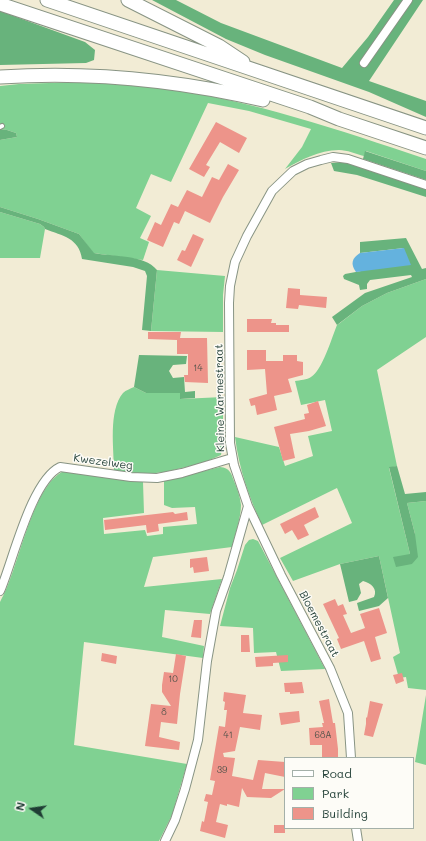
<!DOCTYPE html>
<style>
body{margin:0}
#map{position:relative;width:426px;height:841px;overflow:hidden;background:#f2ecd5;font-family:Mali,sans-serif}
canvas{display:block}
.legend{position:absolute;left:284px;top:757px;width:130px;height:72px;box-sizing:border-box;background:#fdfcf7;border:1px solid #a4b0a9;margin:0;padding:5px 7px;list-style:none;font-size:12px;color:#1f3d34}
.legend li{display:flex;align-items:center;gap:8px;height:20px}
.legend b{width:20px;border:1px solid #a4b0a9}
.north{position:absolute;left:12px;top:789px;width:40px;height:40px;-webkit-text-stroke:3px #fdfcf7;paint-order:stroke;rotate:283deg;font-size:11px;font-weight:700;line-height:16px;text-align:center;color:#1f3d34}
.north::after{content:'';display:block;margin:auto;width:14px;height:18px;background:#1f3d34;clip-path:polygon(50% 0,100% 100%,50% 72%,0 100%)}
</style>
<div id="map">
<canvas width="426" height="841"></canvas>
<ul class="legend">
<li><b style="height:5px;background:#fff"></b>Road</li>
<li><b style="height:11px;background:#80d192"></b>Park</li>
<li><b style="height:11px;background:#ed948a"></b>Building</li>
</ul>
<div class="north">N</div>
</div>
<script>
const ctx = document.querySelector('canvas').getContext('2d');
ctx.lineJoin = 'round';
function fillPath(path, color) { ctx.fillStyle = color; ctx.fill(path, 'evenodd'); }
function strokePath(path, color, width, dash) { ctx.strokeStyle = color; ctx.lineWidth = width; ctx.lineCap = dash ? 'butt' : 'round'; ctx.setLineDash(dash || []); ctx.stroke(path); }
function write(font, color, halo, rows, align = 'center') {
  ctx.font = font + ' Mali,sans-serif'; ctx.lineWidth = 3; ctx.setLineDash([]); ctx.textBaseline = 'middle'; ctx.strokeStyle = halo; ctx.fillStyle = color; for (const [text, x, y, turn = 0] of rows) {
    ctx.save(); ctx.translate(x, y); ctx.rotate((+turn || 0) * Math.PI / 180); ctx.textAlign = isNaN(turn) ? turn : align; if (halo) ctx.strokeText(text, 0, 0); ctx.fillText(text, 0, 0); ctx.restore();
  }
}
const green = new Path2D(`
 M79 82C106 84 134 84 161 88 252 100 339 130 426 159V171L366 151 364 156C356 154 347 150 339 150 319 150 301 160 285 169L302 147 311 129 249 111 208 103 171 182 151 174 136 208 151 216 140 238 149 242 143 260 93 253 79 234 38 219 0 207V140L17 137 16 133 7 130 0 129V86L19 84Z
 M0 212 40 224 44 227 45 229 40 258H0Z
 M157 270 225 276 223 295V332L151 331Z
 M426 279V337L377 370 397 466 389 468 410 554 412 564 415 534 407 503 426 501V690L408 688 406 677 399 678 393 657 400 653 379 556 340 564 293 581 280 558 352 523 337 488 262 525C249 497 239 469 235 437L279 447 285 466 313 456 308 436 332 431 325 400 301 405 295 381C300 380 307 380 311 377 322 371 332 337 337 325L340 323 362 306 387 293Z
 M134 387 146 393H180L181 399 223 397V443L221 455 203 463 165 472 146 474 114 471C114 449 108 411 123 393 126 390 130 389 134 387Z
 M220 467C230 468 231 473 234 481 237 488 240 496 241 505 241 518 235 534 232 547L153 557 144 587 222 579 210 614 165 610 162 637 204 646 203 658 84 642 74 745 187 764 172 815 159 841H0V602C19 570 31 486 64 471L143 482 144 513 103 518 104 534 145 530 147 536 163 534V527L197 524 195 507 172 508 164 505V481Z
 M253 539 258 541 325 669 281 671 276 652 254 653 253 628 220 626 230 588 237 570 245 545 249 540Z
 M426 695V765L415 762Z`);
const forest = new Path2D(`
 M152 0H176L221 23 342 68 368 37 394 0H423L369 81 426 101V117L369 92 265 55 226 39Z
 M0 11 85 42 95 50 94 60 86 63 0 65Z
 M0 129 7 130 16 133 17 137 0 140Z
 M365 151 426 171V180L363 159Z
 M344 162 426 189V197L357 175 334 171 331 163Z
 M0 207 38 219 79 234 94 253C113 257 144 254 157 270L151 331 142 330 147 276 145 271 133 267 82 259C79 238 63 236 45 229L44 227 40 224 0 212Z
 M406 238 422 269 426 268V279L387 293 362 306 337 325 332 317 365 293 412 277 411 275 370 280 367 284V289L360 290 359 285 344 279 343 276 345 274 361 271 404 248 360 253V242Z
 M139 355 187 356 186 364 173 365 169 371 173 378 184 377 185 392 195 391V398L180 399V393H146L134 387Z
 M397 466 405 494 426 492V501L407 503 415 534 418 557 412 564 396 567 393 557 410 554 389 467Z
 M379 556 388 598 379 606 359 611 357 603 374 597C378 589 371 583 363 581L359 584 361 593 357 600 349 602 340 564Z`);
const water = new Path2D(`
 M404 248 411 265 356 272C350 264 352 258 360 253Z`);
const building = new Path2D(`
 M216 122 247 138 239 153 220 142 206 165 210 167 204 177 189 169Z
 M228 164 239 170 223 197 210 223 185 211 179 224 174 222 163 247 147 240 155 222 161 225 171 204 178 207 187 190 202 197 212 177 219 180Z
 M193 234 204 239 191 267 177 260 182 250 185 251Z
 M288 288 300 289V295L327 297 326 308 299 305 298 309 286 308Z
 M247 319H272L271 323H276V325H289V332H247Z
 M148 332H181L180 338H207L208 383 185 382 184 375H188V354H177V340L148 339Z
 M247 350H266V361H283V355H297V361L303 362V375L288 379 292 392 274 396 277 410 257 415 255 405 251 406 249 399 267 394 265 369 247 370Z
 M318 401 326 426 309 431 290 434 295 458 283 461 274 427 305 419 304 414 309 413 307 405Z
 M315 507 319 517 304 525 309 535 298 540 292 530 285 534 280 524Z
 M173 512 175 514 187 512 188 520 158 524 159 531 147 533 146 525 105 530 104 520Z
 M207 557 209 571 194 573 193 567 190 568V559Z
 M335 599 338 606 343 604 347 614 343 615 351 633 365 628 360 614 379 608 387 633 375 637 381 659 371 662 364 641 341 649 337 639 339 638 323 604Z
 M194 620H202L201 638 191 637Z
 M241 635H249L250 652H241Z
 M102 653 117 656 116 664 101 661Z
 M176 654 186 656 180 694 177 724 161 722 159 737 180 742 179 750 145 746 151 704 171 706 162 692V685L164 672 173 673Z
 M288 655V662L273 663V666L256 667 255 657Z
 M402 673 404 681 396 684 393 675Z
 M302 682 304 693 290 694V692H285L284 683Z
 M224 692 246 695 243 713 262 715 260 730 240 727 235 751 223 753 224 757 235 758 232 776 253 780 258 760 285 762V777L265 773 262 789H285L271 798 247 797 242 788 239 807 227 804V806L220 804 216 822 228 825 225 838 200 831 202 821 204 822 208 802 204 801 206 794 212 795 215 781 210 780 219 726 225 727 227 710H224L225 702 223 701Z
 M329 699 333 723H335L338 749V758H322V745H310L309 728 323 727 322 723H324L319 701Z
 M370 701 383 704 373 737 364 735 366 724V717L367 718Z
 M299 711 300 722 281 725 279 713Z
 M274 825H285V833H274Z`);
const service = new Path2D(`
 M0 127 2 126`);
const minor = new Path2D(`
 M364 63 408 0
 M248 506 281 575 330 668 348 713 351 758
 M0 591C13 561 31 481 60 467L131 477 157 478 182 473 232 458
 M356 828 358 841
 M165 841 175 820 185 789 198 740 207 661 216 611 228 577 248 506 234 465 230 443 229 303 230 286 235 262 247 236 272 191 293 171 307 164 321 160 333 157 348 159 426 185`);
const trunk = new Path2D(`
 M47 0 426 128
 M128 0 219 46 243 62
 M0 4 310 107 339 119 426 148
 M0 77C88 71 177 80 263 100`);
const numberNames = [
 ["14",198,368],
 ["10",173,679],
 ["8",164,712],
 ["41",228,735],
 ["68A",323,735],
 ["39",222,770]
];
const streetNames = [
 ["Kleine Warmestraat",220,398,-91],
 ["Kwezelweg",103,462,8],
 ["Bloemestraat",319,624,62]
];
fillPath(green, '#80d192');
fillPath(forest, '#68b37c');
fillPath(water, '#64b2de');
fillPath(building, '#ed948a');
strokePath(service, '#889484', 6);
strokePath(minor, '#889484', 10);
strokePath(trunk, '#889484', 15);
strokePath(service, '#fff', 4);
strokePath(minor, '#fff', 8);
strokePath(trunk, '#fff', 13);
write('9px', '#52534a', null, numberNames);
write('11px', '#1f3d34', '#fdfcf7', streetNames);
</script>
